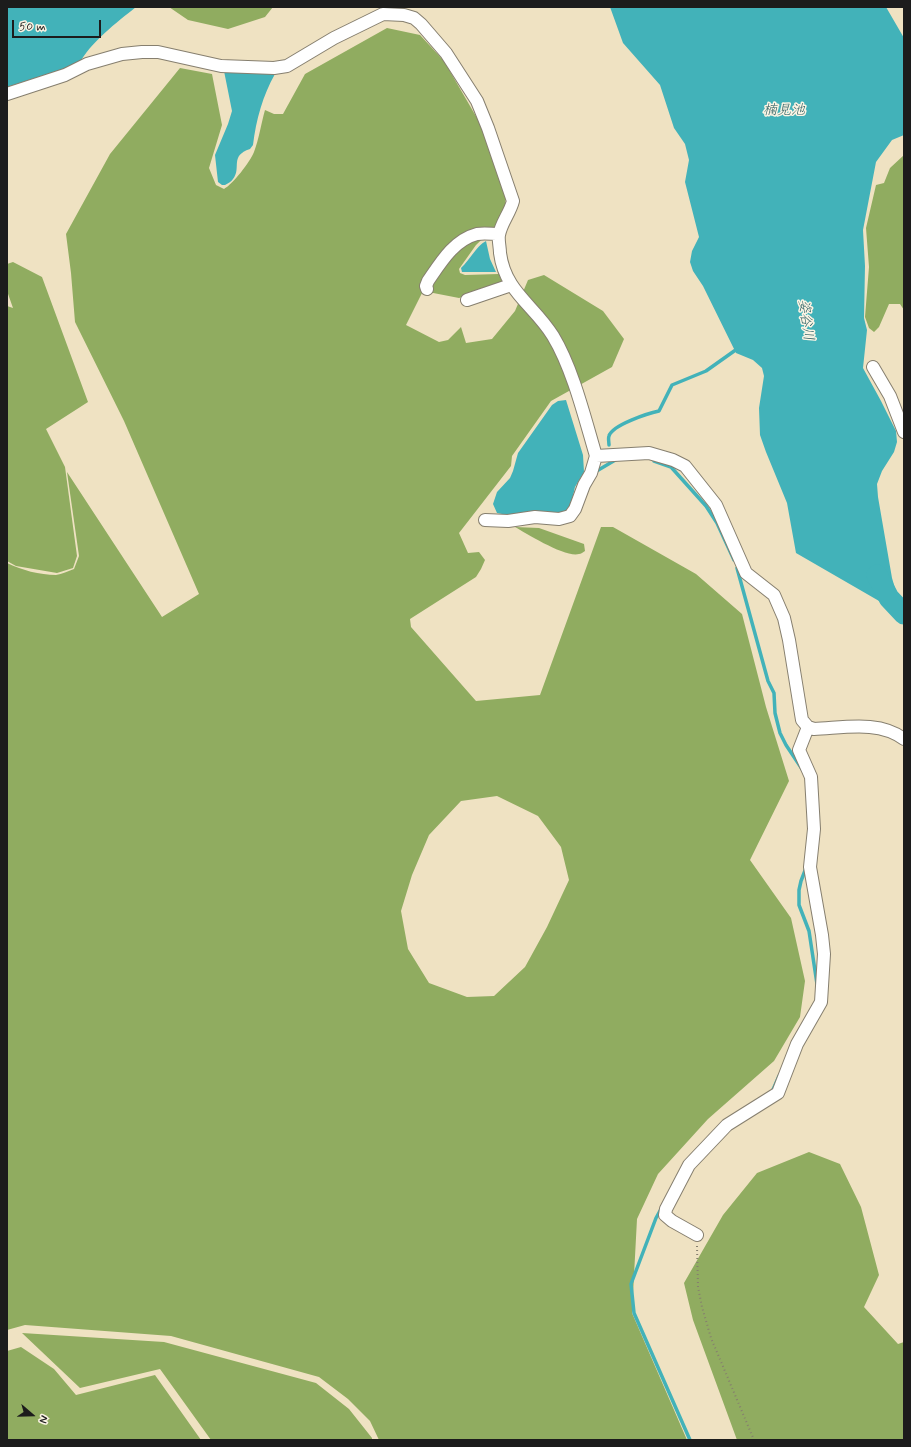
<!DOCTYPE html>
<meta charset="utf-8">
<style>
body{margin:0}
#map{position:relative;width:911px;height:1447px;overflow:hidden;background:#efe2c2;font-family:Mynerve,sans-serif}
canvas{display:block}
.frame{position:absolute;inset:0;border:8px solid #1c1c1c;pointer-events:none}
.north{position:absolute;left:12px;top:1395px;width:40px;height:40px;-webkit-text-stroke:3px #fcf5e5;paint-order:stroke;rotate:110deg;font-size:11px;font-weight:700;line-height:16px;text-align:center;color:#1c1c1c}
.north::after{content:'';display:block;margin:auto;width:14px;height:18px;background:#1c1c1c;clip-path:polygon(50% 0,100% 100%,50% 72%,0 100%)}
.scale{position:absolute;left:12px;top:20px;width:89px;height:18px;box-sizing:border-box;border:2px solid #1c1c1c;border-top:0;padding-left:5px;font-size:12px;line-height:14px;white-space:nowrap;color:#1c1c1c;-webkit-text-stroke:3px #fcf5e5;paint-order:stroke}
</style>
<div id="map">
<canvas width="911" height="1447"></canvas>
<div class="frame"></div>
<div class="north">N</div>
<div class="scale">50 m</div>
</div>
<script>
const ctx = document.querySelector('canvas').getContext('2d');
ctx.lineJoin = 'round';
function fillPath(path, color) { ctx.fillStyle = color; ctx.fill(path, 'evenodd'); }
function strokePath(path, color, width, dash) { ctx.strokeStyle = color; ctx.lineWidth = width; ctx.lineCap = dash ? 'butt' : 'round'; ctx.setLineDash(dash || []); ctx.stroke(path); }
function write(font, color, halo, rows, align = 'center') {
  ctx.font = font + ' Mynerve,"Klee One",sans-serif'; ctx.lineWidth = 3; ctx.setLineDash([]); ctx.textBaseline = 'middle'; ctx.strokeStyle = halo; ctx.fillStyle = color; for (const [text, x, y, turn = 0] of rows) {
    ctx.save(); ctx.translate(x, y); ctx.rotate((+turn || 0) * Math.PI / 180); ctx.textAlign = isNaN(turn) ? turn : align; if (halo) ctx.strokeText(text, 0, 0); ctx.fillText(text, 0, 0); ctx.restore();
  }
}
const forest = new Path2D(`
 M169 7H273L265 17 228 29 188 20Z
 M387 28 420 35 444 61 481 125 506 195 505 207 494 228 476 245 459 269 460 273 465 275 499 274 503 285 459 298 423 291 406 325 439 342 448 340 461 327 466 343 492 339 515 311 528 280 544 275 603 311 624 339 612 367 551 401 512 456 511 466 459 533 468 553 479 552 485 560 481 569 476 577 410 619 411 627 476 701 540 695 601 527H613L696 574 742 614 766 707 789 781 750 860 791 918 805 981 800 1017 774 1061 708 1119 658 1174 637 1219 632 1313 687 1440H379L370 1421 348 1399 319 1377 171 1336 25 1325 7 1330V563C21 570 40 575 56 575 62 574 68 571 74 569L79 556 67 472 162 617 199 594 124 421 75 322 71 273 66 234 110 154 180 68 212 74 222 125 209 168 216 185 224 189C233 184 250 162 254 152 259 139 261 124 265 110L274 114H283L305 74ZM497 796 538 816 561 847 569 880 547 927 525 967 494 996 467 997 429 983 408 949 401 911 412 875 429 835 461 801Z
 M904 155V310L900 304H889L879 327 874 332 869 328 865 317 869 267 866 228 876 185 884 183 890 168Z
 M13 262 42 277 88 402 46 429 65 467 77 556 73 568 57 573 16 566 7 561V306L13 308 7 291V264Z
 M515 527 539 528 584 544 585 551C583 552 581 554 579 554 566 558 527 534 515 527Z
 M809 1152 840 1164 861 1207 879 1275 864 1307 898 1344 904 1342V1440H737L693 1320 684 1283 723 1215 757 1173Z
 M22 1333 164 1342 316 1383 349 1409 372 1438V1440H211L160 1369 80 1388Z
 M21 1347 54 1369 76 1395 155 1375 201 1440H7V1351Z`);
const water = new Path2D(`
 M7 7H136C117 22 90 43 79 64L7 87Z
 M610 7H886L904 38V135L892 140 876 162 863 230 865 266 864 318 867 330 863 368 881 401 896 431 897 442 894 452 882 471 877 484 878 497 892 578 897 595 886 605 796 553 787 503 766 452 760 435 759 408 764 376 762 368 753 360 736 353 703 286 693 271 690 262 692 251 699 237 685 182 689 160 685 144 674 128 660 85 623 43Z
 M224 71 275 74C263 95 256 120 253 145L250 149C229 156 242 168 233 179 231 182 228 183 225 185H222L218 182 215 155 228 124 232 111Z
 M486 241 490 259 496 272H462L461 268C470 260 476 246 486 241Z
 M566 400 583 455 584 472 575 487 570 509 566 513 560 514 541 511 507 515 497 513 493 504 497 492 510 478 513 471 518 453 552 405 558 401Z`);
const stream = new Path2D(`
 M609 445C609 443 608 438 609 436 612 425 649 413 659 411L672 385 706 371 737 349
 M654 461 671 467 706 506 717 523 734 560
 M595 472 617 459
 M737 568 768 681 774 693 775 713 780 733 786 745 802 769
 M806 868 801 881 799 890V905L809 931 817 984
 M772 1092 779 1076
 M661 1209 656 1218 631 1284 634 1313 690 1440`);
const river = new Path2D(`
 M877 575 889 598 904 614`);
const path = new Path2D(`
 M697 1246 698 1287 702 1307 711 1338 754 1440`);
const minor = new Path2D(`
 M7 94 65 75 87 64 122 54 142 52H158L221 66 274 68 287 66 334 38 383 14 404 15 414 18 421 24 446 53 477 101 488 128 513 201C510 213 501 223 499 235 498 240 500 247 500 253 505 292 534 305 553 336 573 369 585 419 596 456L649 453 673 460 685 466 716 505 746 573 774 595 784 618 789 640 802 720 808 727 814 729C843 728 879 720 904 739
 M427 289 426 286 428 281C441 262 454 240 477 234 484 233 492 234 499 234
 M467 300 511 285
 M873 367 890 396 904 432
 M485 520 508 521 535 517 559 519 570 516 575 509 584 485 591 473 596 456
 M697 1235 672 1221 665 1215 666 1209 689 1165 727 1125 778 1093 797 1044 821 1002 824 954 822 935 810 867 814 829 811 777 799 750 808 727`);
const waterNames = [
 ["楠見池",784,111],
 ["姿谷川",805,320,82]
];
fillPath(forest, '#90ac60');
fillPath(water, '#42b2b9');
strokePath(stream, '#42b2b9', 3.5);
strokePath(river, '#42b2b9', 21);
strokePath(minor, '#867f6f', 14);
strokePath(path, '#867f6f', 2, [1, 3]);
strokePath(minor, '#fff', 12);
write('italic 14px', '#2d6063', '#fcf5e5', waterNames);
</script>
